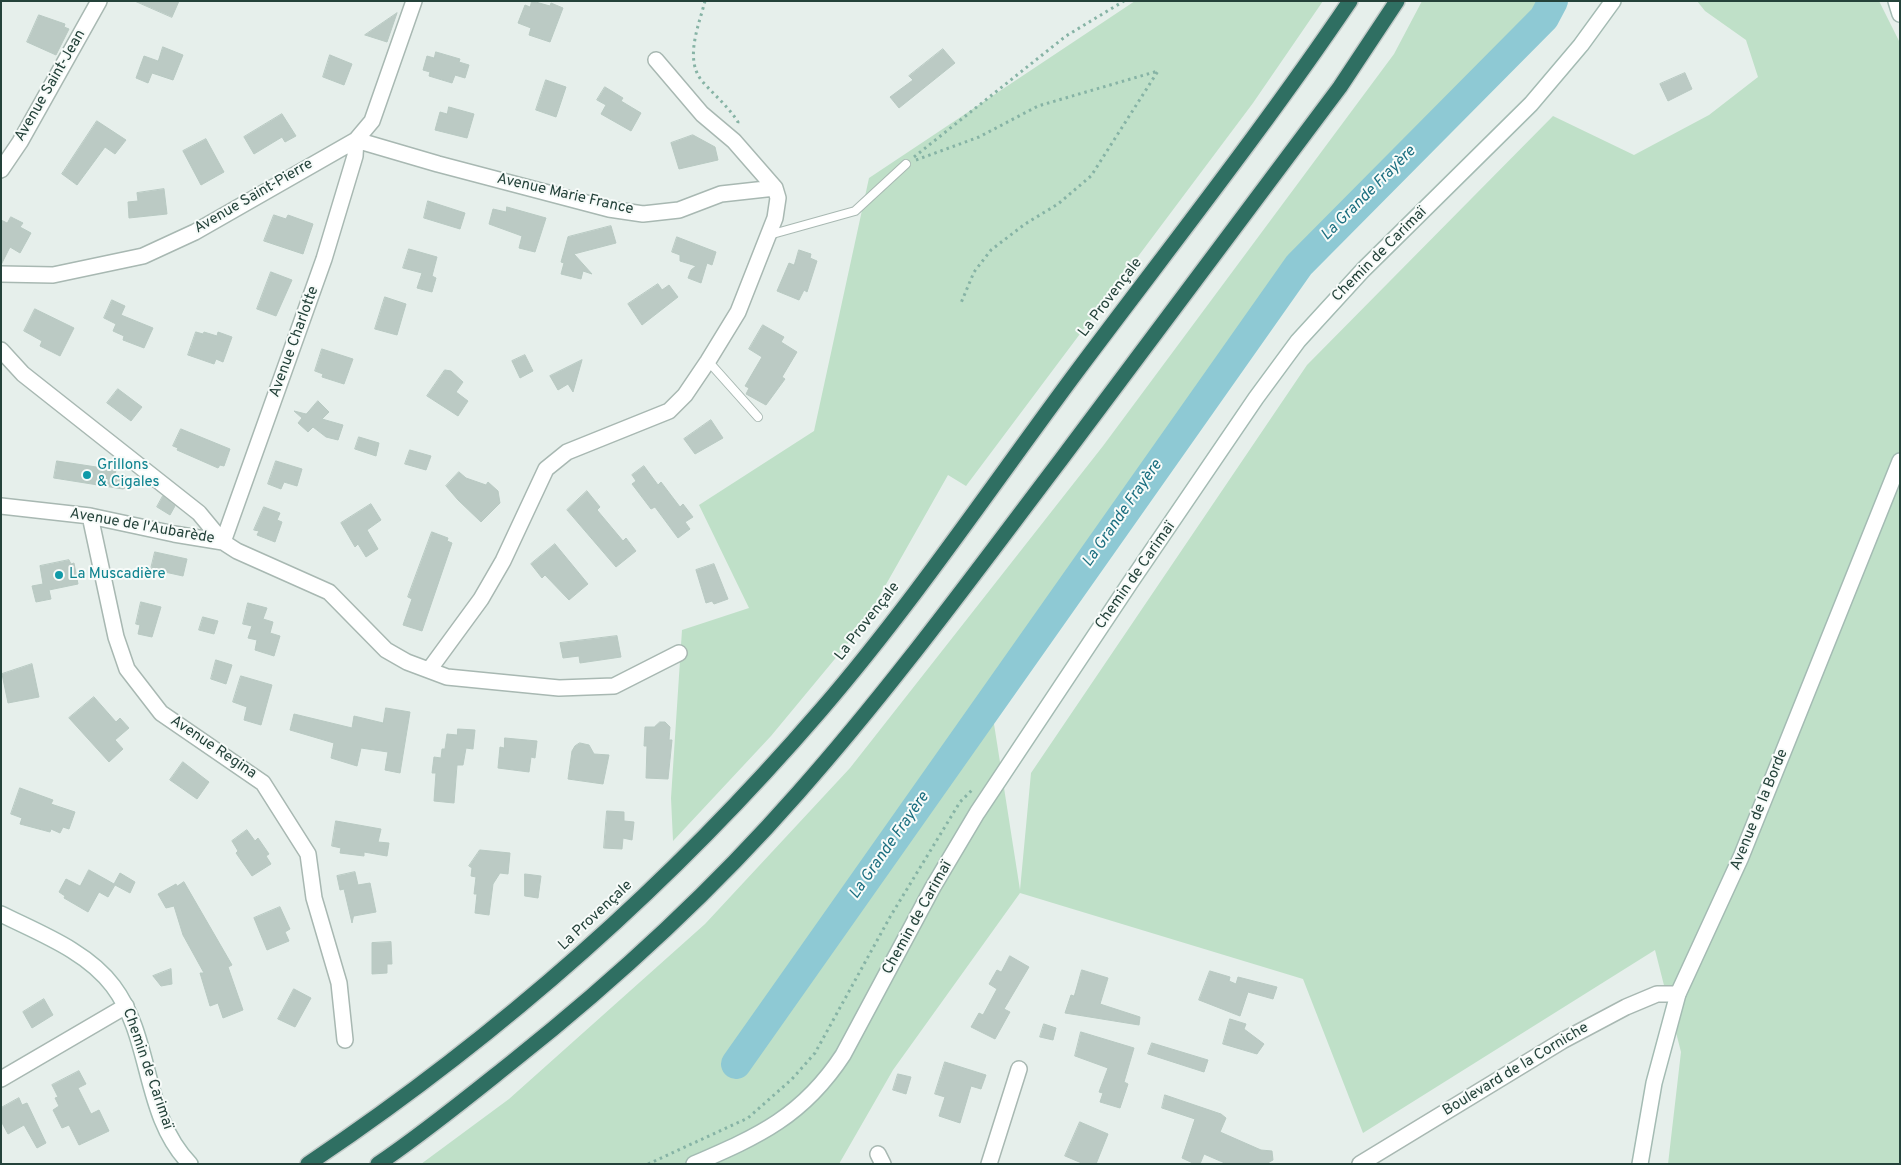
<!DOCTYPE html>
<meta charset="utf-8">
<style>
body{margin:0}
#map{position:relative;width:1901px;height:1165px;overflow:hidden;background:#e6efeb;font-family:Overpass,sans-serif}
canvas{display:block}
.frame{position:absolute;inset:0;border:2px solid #24423a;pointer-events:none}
</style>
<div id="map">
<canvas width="1901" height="1165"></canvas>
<div class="frame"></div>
</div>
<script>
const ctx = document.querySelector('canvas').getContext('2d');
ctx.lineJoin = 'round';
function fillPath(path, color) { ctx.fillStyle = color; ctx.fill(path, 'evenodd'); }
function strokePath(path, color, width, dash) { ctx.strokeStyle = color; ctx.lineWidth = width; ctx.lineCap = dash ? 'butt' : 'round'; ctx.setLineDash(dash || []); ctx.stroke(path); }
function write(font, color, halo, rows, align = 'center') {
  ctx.font = font + ' Overpass,sans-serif'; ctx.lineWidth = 4; ctx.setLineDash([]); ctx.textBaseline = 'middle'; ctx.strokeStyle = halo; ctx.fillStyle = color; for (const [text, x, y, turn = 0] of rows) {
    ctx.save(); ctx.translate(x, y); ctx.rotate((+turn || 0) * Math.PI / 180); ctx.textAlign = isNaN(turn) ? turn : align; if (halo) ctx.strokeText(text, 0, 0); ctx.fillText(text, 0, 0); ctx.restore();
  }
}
const green = new Path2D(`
 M1135 1H1323L1253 103 966 486 948 475 863 625 771 736 673 841 671 798 682 630 749 608 699 505 814 431 869 178Z
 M1422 1H1539L1523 28 1270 288 989 692 1020 890 1031 773 1307 365 1553 116 1634 155 1709 115 1758 77 1746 40 1705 11 1697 1H1879L1900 43V1164H1668L1681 1052 1655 950 1363 1133 1303 979 1020 893 893 1070 839 1164H421L509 1099 705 924 850 768 1103 446 1394 54Z`);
const river = new Path2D(`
 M736 1064 1299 265 1544 18 1553 1`);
const building = new Path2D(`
 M135 1H179L172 17Z
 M532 1 550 6 551 3 563 8 550 42 529 35 531 28 518 23 525 5 530 7Z
 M397 13 387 42 365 35Z
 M39 15 65 24 64 27 69 29 56 55 27 42Z
 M163 47 183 55 173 80 152 73 148 83 136 78 144 56 158 61Z
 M943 49 955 63 899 108 890 97 913 80 909 76Z
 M436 52 460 59 459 62 469 65 465 78 455 75 452 83 429 76 430 72 423 70 427 56 434 58Z
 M330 55 352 64 344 85 323 77Z
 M1685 73 1692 89 1668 101 1660 84Z
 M546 80 566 87 556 117 536 110Z
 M605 87 623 98 621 101 641 113 631 131 601 114 606 105 597 100Z
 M449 107 474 114 467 138 435 130 440 112 447 114Z
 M282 114 296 136 285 142 282 137 254 154 244 137Z
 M97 121 126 140 115 154 105 147 77 185 62 174Z
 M693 135 715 147 718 160 679 169 671 143Z
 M206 139 224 172 201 185 183 151Z
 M164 189 167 214 129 218 128 202 138 201 137 193Z
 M428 201 465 213 460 229 424 218Z
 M507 207 546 218 535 252 519 248 522 236 489 224 493 209 506 212Z
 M274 215 286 219 288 215 313 224 303 254 264 241Z
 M11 217 23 223 20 227 31 233 20 253 10 247 1 265V220L7 223Z
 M611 226 616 243 574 254 592 274 583 271 581 279 561 274 564 263 561 262 568 237Z
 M677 237 716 252 712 265 707 263 701 283 688 278 691 270 696 266 680 261V255L672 252Z
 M409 249 437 257 432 276 436 278 432 292 417 288 422 273 403 268Z
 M799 250 811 254 810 258 817 261 807 292 804 290 799 300 777 291 789 263 794 265Z
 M271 272 292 280 276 316 257 309Z
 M658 284 662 290 669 285 678 297 642 325 628 304Z
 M385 297 406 304 397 335 375 329Z
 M112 300 125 306 121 315 153 328 144 348 123 340 124 336 113 331 116 324 104 318Z
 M35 309 74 328 60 356 40 346 42 341 24 331Z
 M763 325 784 337 781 342 797 352 782 377 785 379 766 405 746 394 749 388 745 386 762 357 749 349Z
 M196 332 203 334 204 332 217 336 218 332 232 337 223 362 216 359 214 364 188 355Z
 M322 349 353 359 344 384 322 377 323 374 315 371Z
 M525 355 533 371 520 378 512 361Z
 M582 360 573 392 568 384 558 390 550 376Z
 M445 370 451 371 463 382 456 392 468 401 458 416 427 396Z
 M118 389 142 407 131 421 107 403Z
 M318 401 329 412 322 419 343 425 338 440 326 437 313 427 308 432 298 423 302 418 294 411 306 414Z
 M711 420 723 438 695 454 684 439Z
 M181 429 230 449 224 466 220 465 218 468 177 450 178 448 173 446Z
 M359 437 379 443 376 456 355 449Z
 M410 450 431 456 426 470 405 464Z
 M57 461 116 470 115 474 125 476 130 480 127 487 123 489 54 478Z
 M276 461 302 469 297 486 284 482 281 489 268 484Z
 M644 466 658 485 661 482 680 507 683 504 693 517 685 522 690 529 678 538 655 507 651 509 632 484 636 481 632 475Z
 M459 472 466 478 486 485 488 482 498 491 500 503 481 522 458 500 446 486Z
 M587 491 600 507 597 510 623 541 626 538 636 551 616 567 567 510Z
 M163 496 175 506 170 515 157 507Z
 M371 504 381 520 367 530 378 549 366 557 358 544 355 547 341 523Z
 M264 507 280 513 277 520 282 522 275 542 257 535 259 531 254 530Z
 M432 532 448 538 447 541 452 543 422 631 403 625 412 599 408 597Z
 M555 544 588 584 569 600 545 575 542 578 531 564Z
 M155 552 187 559 183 576 151 569Z
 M69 560 71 564 74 563 78 584 49 590 51 599 36 602 32 586 43 584 40 566Z
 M714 564 728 599 714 604 712 601 706 603 696 570Z
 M141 602 161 607 152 637 138 634 140 625 136 624Z
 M248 603 267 608 263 619 273 622 270 633 280 636 274 656 255 650 257 640 248 638 252 626 243 624Z
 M203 617 218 621 214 634 199 630Z
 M617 636 621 657 580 663 579 656 563 658 560 643Z
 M216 660 232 665 226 684 211 679Z
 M32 664 39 697 8 703 2 674Z
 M241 676 272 685 261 725 244 720 247 707 233 702Z
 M94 697 116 722 120 718 129 728 115 740 123 749 109 762 69 718Z
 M386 708 410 712 400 773 385 770 388 752 361 748 357 766 331 758 334 743 290 730 294 714 352 728 354 716 383 723Z
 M660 722H665L670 727 669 740H672L668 779 646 778 647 746H644L645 727H654Z
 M458 729 475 730 473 749 466 748 463 765H457L454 803 434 801 436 773H432L434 757 441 758 442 749H445L447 734 457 735Z
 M505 738 537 741 535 758 531 757 529 772 498 768 500 747 504 748Z
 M580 743 589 745 594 754 609 755 603 784 568 779 572 751 575 746Z
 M183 762 209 782 197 799 170 780Z
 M20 788 53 800 51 804 75 812 69 829 63 827 60 833 51 829 50 832 20 824 22 818 11 814Z
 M607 811 624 812V821L634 822 632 840 623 838 622 849 604 848Z
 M336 821 381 829 378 842 389 843 387 856 364 852V856L340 853 341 848 332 846Z
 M247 830 255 841 258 838 269 854 266 856 271 864 252 876 236 853 238 851 232 841Z
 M480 850 510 853 508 874 500 873 493 884 489 915 475 913 477 894H474L476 877 471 876 472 868 469 866Z
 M89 870 114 884 120 873 135 882 130 893 115 885 108 897 99 892 88 912 64 898 65 896 59 892 66 879 80 886Z
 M355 872 358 885 370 883 376 912 354 916V914L352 923 344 889 340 890 337 876Z
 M525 874 541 876 538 898 525 896Z
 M184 882 232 965 228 967 243 1010 223 1018 218 1003 210 1006 200 973H204L183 935 174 906 166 908 158 894 176 884 177 886Z
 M280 907 290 929 285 932 289 941 267 950 254 918Z
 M391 942 392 964H387V973L372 974V943Z
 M1010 956 1029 967 1004 1009 1010 1012 995 1039 971 1027 979 1013 983 1015 997 989 989 984 997 970 1001 972Z
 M171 969 172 984 161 986 153 976Z
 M1082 970 1108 978 1100 1004 1140 1017 1139 1025 1065 1013 1071 995 1074 996Z
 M1210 971 1230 977 1229 981 1236 984 1238 977 1277 987 1273 999 1248 992 1240 1016 1199 1000Z
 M294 989 311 998 295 1027 278 1019Z
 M44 999 53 1015 32 1028 23 1012Z
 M1230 1019 1246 1024 1244 1029 1264 1044 1257 1054 1223 1044Z
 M1044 1024 1056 1028 1053 1040 1040 1037Z
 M1081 1032 1134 1048 1124 1082 1128 1084 1120 1108 1100 1102 1103 1093 1099 1092 1108 1068 1075 1056Z
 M1152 1043 1208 1060 1204 1072 1148 1054Z
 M945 1062 986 1075 981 1089 971 1086 960 1123 939 1116 945 1097 935 1094Z
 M79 1071 86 1084 78 1088 91 1114 99 1110 109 1131 79 1145 69 1125 62 1128 53 1110 59 1106 55 1098 58 1097 52 1085Z
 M898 1074 911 1077 906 1094 893 1090Z
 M1165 1095 1221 1114 1226 1118 1220 1132 1261 1150 1272 1151 1273 1160 1266 1164H1227L1204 1154 1200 1164H1195L1182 1158 1195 1119 1162 1108Z
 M19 1098 22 1105 27 1103 46 1143 37 1148 24 1125 8 1134 1 1121V1108Z
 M1080 1122 1108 1134 1096 1164H1084L1065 1156Z`);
const path = new Path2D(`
 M705 1C699 25 684 59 702 81 714 95 728 106 738 122L737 126
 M914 157 1066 36 1124 1
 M916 160 979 137 1038 106 1158 71 1091 176 1058 204 1025 224 991 250 974 272 961 303
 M648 1164 748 1118 792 1079 815 1053 890 917 960 802 974 788`);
const lane = new Path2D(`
 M769 235 855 211 906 164
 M708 361 758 417`);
const street = new Path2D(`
 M1 170 20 142 99 1
 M1 274 53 275 143 256 195 232 356 140 372 121 414 1
 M1 350 23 374 199 513 223 542
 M1 506 90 516 174 534 223 542 237 551 329 592 386 650 407 662 447 677 559 688 614 686 679 653
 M90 516 116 637 127 669 161 713 263 783 308 854 314 898 339 983 345 1040
 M223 542 324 259 355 156 356 140 438 164 609 209 643 214 679 210 721 194 775 188
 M429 670 481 599 503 561 546 469 567 452 669 411 685 395 708 361 738 312 775 218 778 198 775 188 734 141 702 114 656 60
 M1 1079 126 1006
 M878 1154 883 1164
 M989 1164 1019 1069
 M1360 1164 1562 1041 1626 1007 1657 994H1678`);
const secondary = new Path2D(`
 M1896 1 1900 14
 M1 914C39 933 87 951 113 986 153 1039 142 1115 190 1164
 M694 1164C759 1136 803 1116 843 1055L933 887 977 813 1130 583 1256 398 1298 341 1363 270 1531 104 1581 45 1613 1
 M1640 1164 1654 1083 1678 994 1741 857 1900 461`);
const highway = new Path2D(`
 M308 1164C499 1036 671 884 821 710 914 602 993 484 1078 370 1170 247 1264 128 1350 1
 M378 1164C424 1133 468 1097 512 1062 614 981 711 892 798 793 892 687 975 573 1060 461 1154 337 1247 212 1340 87L1397 1`);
const markers = [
 [87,475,5,"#0f9aa8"],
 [59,575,5,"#0f9aa8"]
];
const streetNames = [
 ["Avenue Saint-Jean",51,86,-60],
 ["Avenue Marie France",565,195,13],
 ["Avenue Saint-Pierre",254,197,-30],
 ["Chemin de Carimaï",1380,255,-45],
 ["La Provençale",1111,298,-53],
 ["Avenue Charlotte",295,342,-70],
 ["Avenue de l'Aubarède",142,527,10],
 ["Chemin de Carimaï",1136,576,-55],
 ["La Provençale",868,622,-52],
 ["Avenue Regina",213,748,34],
 ["Avenue de la Borde",1760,810,-68],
 ["La Provençale",596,916,-43],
 ["Chemin de Carimaï",918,918,-61],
 ["Chemin de Carimaï",147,1069,71],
 ["Boulevard de la Corniche",1516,1070,-31]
];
const cultureNames = [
 ["Grillons",97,466],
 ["& Cigales",97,483],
 ["La Muscadière",69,575]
];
const waterNames = [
 ["La Grande Frayère",1369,194,-45],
 ["La Grande Frayère",1123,514,-55],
 ["La Grande Frayère",890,846,-55]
];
fillPath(green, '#bfe0c8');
strokePath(river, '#8ec9d4', 30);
fillPath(building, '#bbcac4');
strokePath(building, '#b8c9c2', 1);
strokePath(lane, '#a8b8b2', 10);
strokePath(street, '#a8b8b2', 18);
strokePath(secondary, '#a4bbb3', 18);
strokePath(highway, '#c2cac8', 18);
strokePath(path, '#86b3a5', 3, [2.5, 4]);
strokePath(lane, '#fff', 8);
strokePath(street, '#fff', 15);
strokePath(secondary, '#fff', 15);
strokePath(highway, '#2f6f62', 15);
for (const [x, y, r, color] of markers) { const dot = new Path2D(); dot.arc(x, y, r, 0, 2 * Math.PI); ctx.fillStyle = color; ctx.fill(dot); strokePath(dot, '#f7fbf9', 2); }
write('15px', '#24423a', '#f7fbf9', streetNames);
write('15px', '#0d838f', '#f7fbf9', cultureNames, 'left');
write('italic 16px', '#1c6f80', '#f7fbf9', waterNames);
</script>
